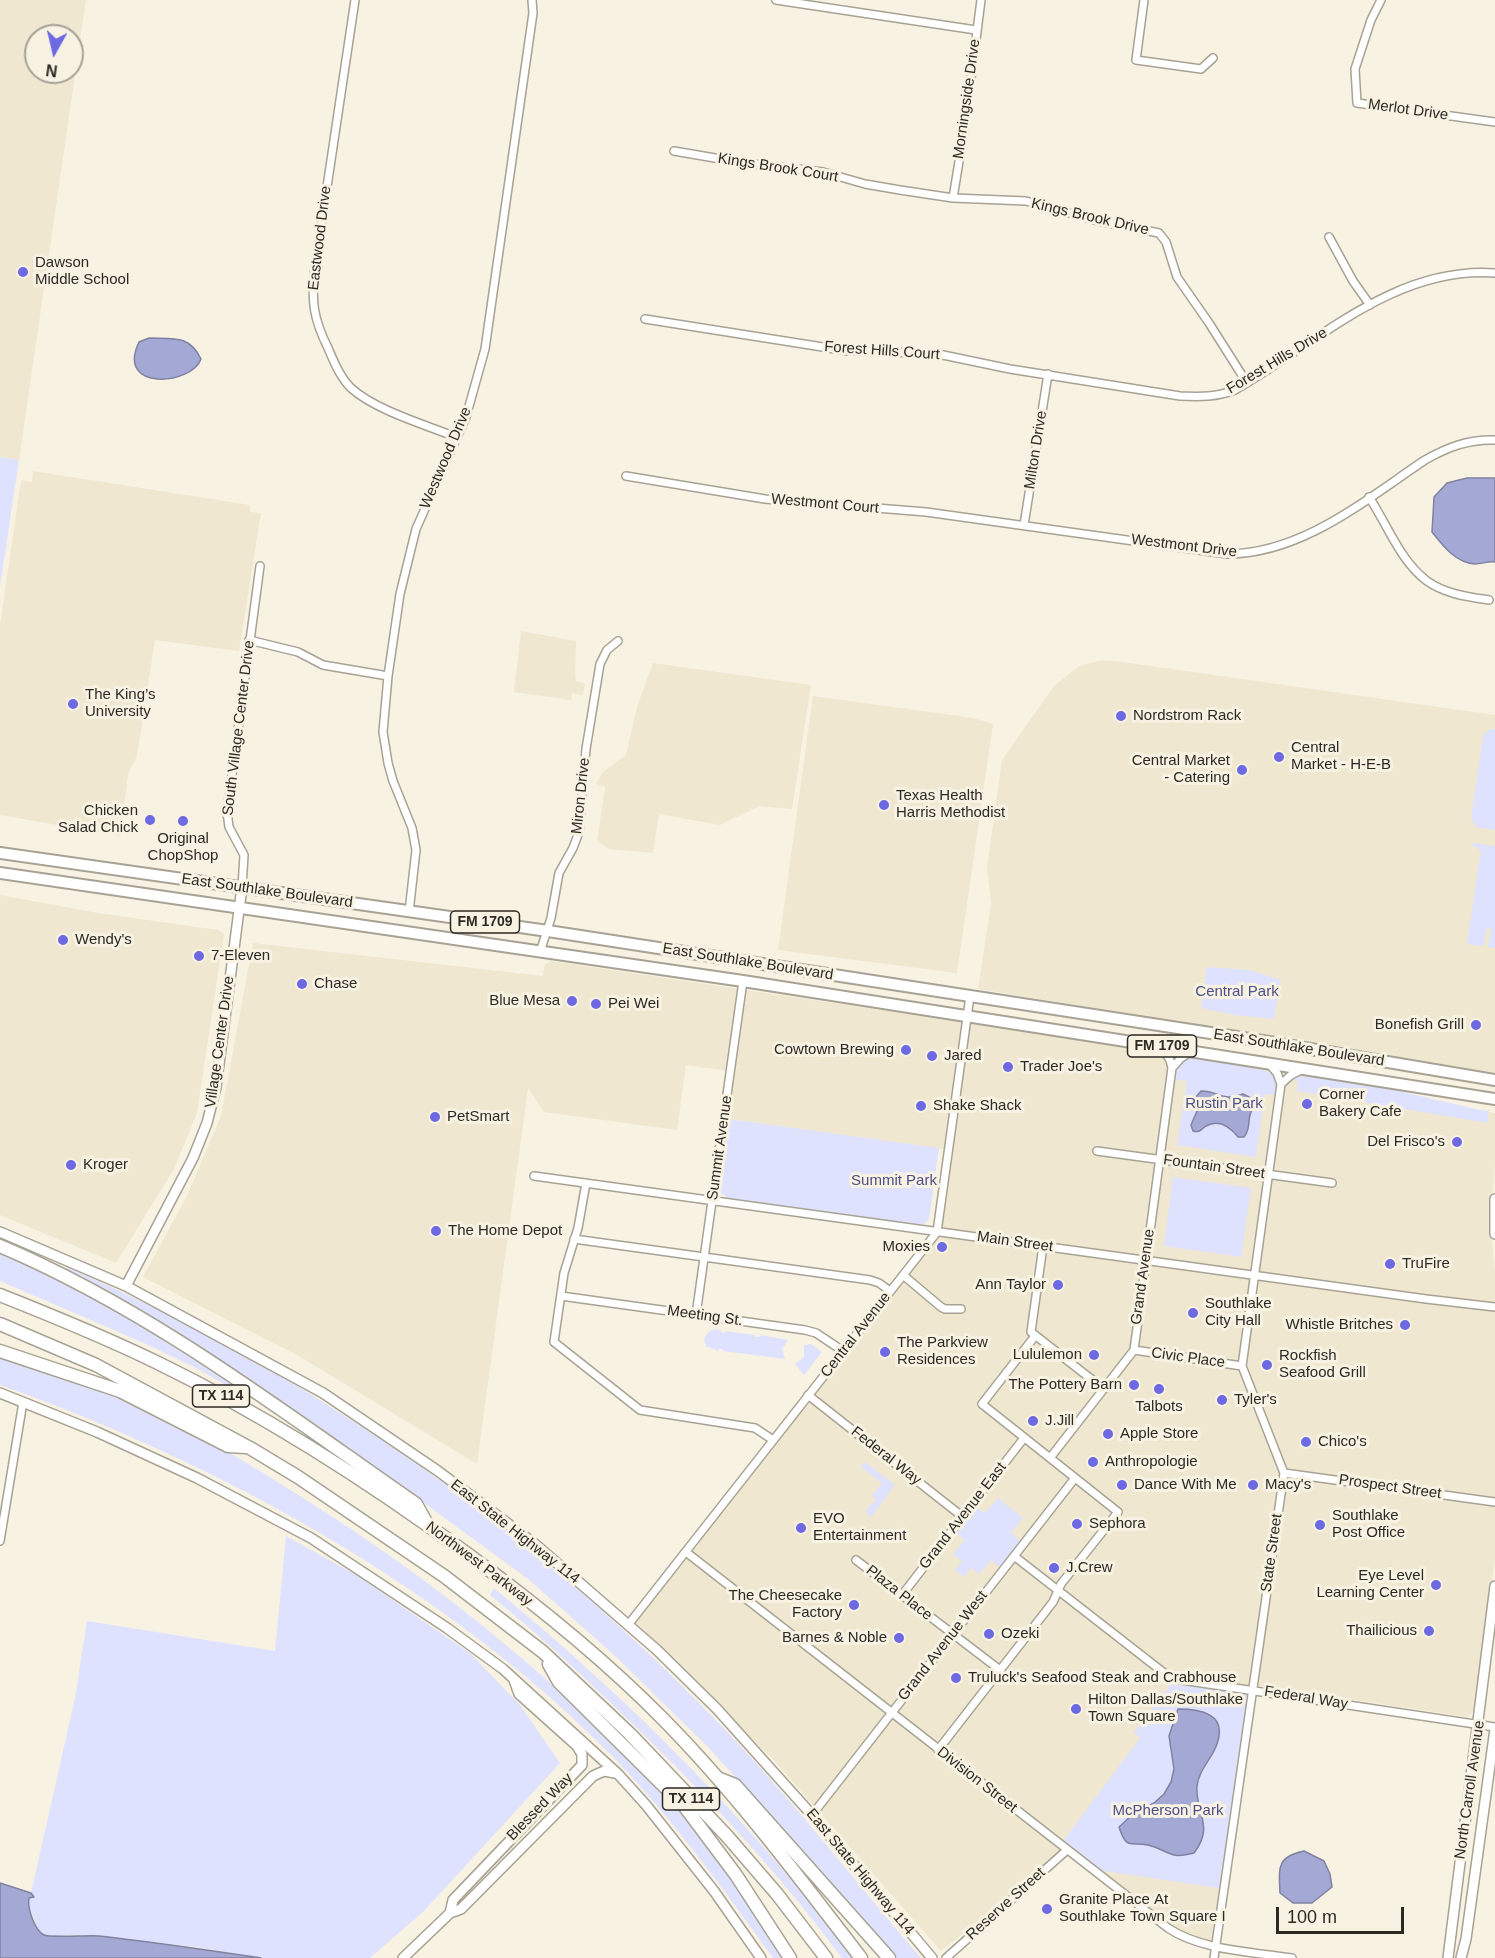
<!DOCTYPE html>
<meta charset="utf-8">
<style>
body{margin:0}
#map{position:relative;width:1495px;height:1958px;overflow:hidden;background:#f8f2e3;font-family:Arial,sans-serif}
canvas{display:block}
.north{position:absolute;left:24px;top:24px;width:60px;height:60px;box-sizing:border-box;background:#f8f2e3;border:2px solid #a6a297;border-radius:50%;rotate:188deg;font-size:16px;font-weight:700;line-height:24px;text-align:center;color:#2c2a24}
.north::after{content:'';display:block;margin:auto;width:21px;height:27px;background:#6c69e3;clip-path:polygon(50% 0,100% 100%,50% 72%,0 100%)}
.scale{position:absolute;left:1276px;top:1907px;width:128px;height:27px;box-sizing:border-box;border:3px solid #2c2a24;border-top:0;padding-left:8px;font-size:18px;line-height:21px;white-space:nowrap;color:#2c2a24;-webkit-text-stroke:4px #f8f2e3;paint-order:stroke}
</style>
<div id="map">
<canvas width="1495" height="1958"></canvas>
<div class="north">N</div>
<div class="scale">100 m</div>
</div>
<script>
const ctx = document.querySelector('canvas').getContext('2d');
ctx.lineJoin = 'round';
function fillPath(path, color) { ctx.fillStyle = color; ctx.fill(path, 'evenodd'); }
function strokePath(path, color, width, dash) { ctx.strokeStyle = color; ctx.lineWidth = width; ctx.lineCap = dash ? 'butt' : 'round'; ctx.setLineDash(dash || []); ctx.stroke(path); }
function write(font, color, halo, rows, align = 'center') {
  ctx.font = font + ' Arial,sans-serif'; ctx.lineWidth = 6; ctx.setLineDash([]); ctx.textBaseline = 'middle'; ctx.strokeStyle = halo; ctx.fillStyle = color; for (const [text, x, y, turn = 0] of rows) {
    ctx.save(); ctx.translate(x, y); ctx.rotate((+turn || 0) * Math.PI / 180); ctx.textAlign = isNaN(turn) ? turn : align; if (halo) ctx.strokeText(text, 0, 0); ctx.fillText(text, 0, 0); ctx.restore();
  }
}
const built = new Path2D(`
 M0 0H86L19 460 0 457ZM36 36H72V72H36Z
 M33 471 250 505V512L261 513 239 651 155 640 137 756 128 774 121 836 0 815V625L21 480 32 482Z
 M521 631 576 641 575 672 576 681 585 684 583 695 572 693 571 700 514 692Z
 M1102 660 1115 661 1495 715V1074L978 989 991 904 987 868 1002 760 1054 686 1079 666Z
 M653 663 811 685 792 809 759 806 720 825 659 814 653 853 609 849 597 841 605 787 596 784 603 772 626 755 637 707Z
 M813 696 973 718 993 724 957 973 778 950Z
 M0 895 98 913 218 930 224 934 197 1113 174 1169 116 1263 0 1215Z
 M253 943 543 976 545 964 551 961 988 1026 1394 1090 1450 1105 1495 1113V1165L1490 1221 1495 1272V1559L1474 1711 1468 1717 1254 1685 1216 1946 1181 1937 1067 1851 941 1951 770 1756 628 1625 936 1232 948 1150 723 1118 730 1071 686 1065 677 1130 544 1112 528 1088 477 1464 297 1355 143 1277 187 1196 221 1116Z`);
const green = new Path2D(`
 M0 457 19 460 0 587Z
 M1491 729H1495V830L1476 827 1471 818 1483 737 1485 733Z
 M1473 843 1495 846V948L1488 947 1491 929 1487 928 1483 946 1467 944 1481 850H1478V847H1473Z
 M1207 967 1249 970 1281 980 1274 1019 1234 1015 1201 1008Z
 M1193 1058C1210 1061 1264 1064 1273 1076 1278 1082 1276 1088 1275 1095L1265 1094 1256 1157 1177 1145 1187 1081 1176 1080 1177 1068 1183 1060Z
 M1302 1075 1394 1090 1485 1111 1489 1110 1487 1123 1297 1091 1298 1081 1291 1080Z
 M729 1119 939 1148 929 1219 924 1224 917 1225 727 1198 721 1193 719 1186Z
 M1173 1177 1251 1188 1241 1257 1164 1246Z
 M0 1249 94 1295 248 1391V1395L246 1396 194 1367 146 1344 0 1281Z
 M67 1267C318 1377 545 1538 733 1738 799 1808 858 1885 921 1958H897L709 1748 613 1654 528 1579 405 1489 167 1327 66 1271Z
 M715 1329 721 1330V1332L725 1333 726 1331 755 1335V1337H759L760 1335 788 1340 782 1349 785 1359 722 1351 723 1349H719L718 1351 706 1346 704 1339 709 1331Z
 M811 1344 822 1352 804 1375 795 1364 804 1357V1345Z
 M0 1355C45 1369 91 1384 134 1402 186 1425 236 1456 284 1486 391 1552 490 1626 582 1712 612 1740 641 1768 668 1798 712 1847 749 1903 784 1958H773C724 1890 675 1822 617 1761 452 1591 222 1464 0 1385Z
 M865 1462 895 1485 871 1517 865 1512 876 1499 872 1496 882 1483 861 1467Z
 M998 1498 1023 1518 1011 1533 1020 1541 1000 1567 991 1560 979 1574 971 1568 964 1577 955 1570 962 1561 953 1554 965 1540 956 1533 977 1507 985 1513Z
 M286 1536 358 1576 471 1654 520 1705 560 1763 424 1911 370 1958H261L196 1947 100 1936 67 1935 50 1937 43 1935 39 1931 28 1904 29 1898 34 1897 31 1893 75 1698 87 1621 275 1651Z
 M494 1588C627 1698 751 1819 852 1958H842C785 1881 720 1810 652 1743 599 1691 547 1641 490 1595Z
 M1175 1679 1253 1690 1225 1889 1091 1869 1060 1845 1140 1738 1134 1732Z`);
const water = new Path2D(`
 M149 338C172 339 189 334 201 359 192 385 115 392 139 342Z
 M1467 478H1495V562C1488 561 1482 564 1475 564 1456 563 1443 546 1432 532L1434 497 1447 483Z
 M1201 1091C1220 1091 1221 1102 1243 1094L1251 1098 1253 1108C1246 1118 1252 1128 1244 1137H1238C1230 1127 1219 1119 1206 1126 1200 1130 1200 1133 1193 1131L1191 1125 1197 1111 1195 1098Z
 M1178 1709C1199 1709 1228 1713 1217 1744 1212 1759 1199 1769 1197 1786 1195 1813 1215 1826 1194 1853 1168 1860 1169 1850 1148 1845 1130 1841 1127 1851 1119 1827L1133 1814 1154 1803 1164 1794 1171 1782 1174 1769 1169 1736Z
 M1304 1851 1324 1861 1330 1874 1332 1887 1312 1903H1293L1280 1893C1279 1868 1276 1857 1304 1851Z
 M0 1883 31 1893 34 1897 29 1898C27 1908 35 1931 44 1935 49 1938 89 1935 99 1936 154 1942 207 1950 261 1958H0Z`);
const street = new Path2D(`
 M355 0 315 267C311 300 313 318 328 348 334 362 340 377 351 388 375 410 426 425 456 437
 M776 0 976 30
 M1144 0 1136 60 1201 69 1213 58
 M1381 0 1371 20 1355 69 1357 103 1495 122
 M674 151 744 163 823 172 865 184 900 190 953 198 1026 201 1098 221 1159 233 1166 242 1177 277 1209 323 1247 383
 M953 198 965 125 981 0
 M1329 237 1353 281 1370 305
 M645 319 848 351H879L943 355 1010 369 1180 396C1200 397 1217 397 1235 390 1317 343 1394 266 1495 273
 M626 476 765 499 926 512 1227 554C1302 554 1365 500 1425 460 1448 447 1469 439 1495 440
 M1369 497C1387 524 1400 561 1427 581 1445 594 1469 597 1489 600
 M1024 525 1048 374
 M249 640 298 652 323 665 388 676
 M242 887 244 855 229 827 227 812 260 566
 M409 912 416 850 412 828 393 781 388 763 383 732 388 676 400 594 416 529 466 417 485 349 533 13 532 0
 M540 952 551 918 559 873 573 848 579 832 586 749 600 664 607 650 618 641
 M1172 1068 1181 1058 1190 1052
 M1281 1084 1291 1075 1301 1070
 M1097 1151 1332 1183
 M534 1176 1426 1299 1495 1307
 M586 1183 578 1228 564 1273 554 1342 640 1410 755 1428 773 1440
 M574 1239 870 1280 879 1283 890 1291
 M1043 1246 1031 1332 1104 1389
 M903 1275 941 1307 945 1309H961
 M561 1296 805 1330 816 1333 843 1351
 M696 1315 743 981
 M1134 1350 1242 1366
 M808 1395 963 1517
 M1050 1458 1134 1350 1172 1068 1170 1060 1162 1048
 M1284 1473 1495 1502
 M0 1541 23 1402
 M686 1552 1168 1928C1200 1950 1253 1952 1292 1958
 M1014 1556 1168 1676 1175 1679 1495 1727
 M856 1560 1000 1670
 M902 1595 1024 1438
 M628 1625 937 1232 970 996
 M938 1750 1053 1602 1061 1584 1118 1512 982 1404 1035 1336
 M812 1815 1075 1478
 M946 1958 1067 1850
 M1214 1958 1284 1473 1242 1366 1281 1084 1277 1073 1270 1065`);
const secondary = new Path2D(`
 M1495 1199V1234
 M0 1232 126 1286 323 1393 438 1471 535 1544 657 1650 717 1709 812 1815 932 1958
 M126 1286 193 1158 207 1123 216 1087 242 887
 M0 1393 97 1432 197 1478 311 1538 447 1628 503 1669 618 1774 646 1805 714 1891 761 1958
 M450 1913 453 1900 582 1765V1754L577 1746 519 1694 514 1680
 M403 1958 450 1913 461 1909 593 1776 604 1771 615 1773
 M1448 1958 1495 1586
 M1461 1958 1466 1939 1495 1729`);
const primary = new Path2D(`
 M0 853 548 931 1269 1042 1495 1080
 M0 873 743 981 1495 1099`);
const highway = new Path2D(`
 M0 1246C151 1310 282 1411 416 1504L427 1524
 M0 1295C53 1316 107 1338 158 1363 267 1416 371 1483 469 1555 537 1605 604 1659 663 1719 736 1793 798 1876 861 1958
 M0 1324 96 1365 250 1448 298 1477 444 1576 543 1652 630 1734 727 1836 777 1894 826 1958
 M0 1351 120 1391 228 1446 246 1447
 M549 1664 559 1682 685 1807 736 1875 790 1958
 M720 1779 735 1785 889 1958`);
const markers = [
 [23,272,6,"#6c69e3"],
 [73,704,6,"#6c69e3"],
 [1121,716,6,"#6c69e3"],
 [1279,757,6,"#6c69e3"],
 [1242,770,6,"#6c69e3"],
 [884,805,6,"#6c69e3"],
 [150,820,6,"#6c69e3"],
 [183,821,6,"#6c69e3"],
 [63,940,6,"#6c69e3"],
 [199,956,6,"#6c69e3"],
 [302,984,6,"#6c69e3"],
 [572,1001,6,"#6c69e3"],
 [596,1004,6,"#6c69e3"],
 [1476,1025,6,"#6c69e3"],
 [906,1050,6,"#6c69e3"],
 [932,1056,6,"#6c69e3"],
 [1008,1067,6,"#6c69e3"],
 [1307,1104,6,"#6c69e3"],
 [921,1106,6,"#6c69e3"],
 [435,1117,6,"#6c69e3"],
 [1457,1142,6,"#6c69e3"],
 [71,1165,6,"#6c69e3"],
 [436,1231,6,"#6c69e3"],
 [942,1247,6,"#6c69e3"],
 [1390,1264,6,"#6c69e3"],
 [1058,1285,6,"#6c69e3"],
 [1193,1313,6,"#6c69e3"],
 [1405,1325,6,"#6c69e3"],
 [885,1352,6,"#6c69e3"],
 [1094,1355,6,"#6c69e3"],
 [1267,1365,6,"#6c69e3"],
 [1134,1385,6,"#6c69e3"],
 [1159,1389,6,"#6c69e3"],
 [1222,1400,6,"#6c69e3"],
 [1033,1421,6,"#6c69e3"],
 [1108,1434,6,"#6c69e3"],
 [1306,1442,6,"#6c69e3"],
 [1093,1462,6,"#6c69e3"],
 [1122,1485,6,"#6c69e3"],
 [1253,1485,6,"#6c69e3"],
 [1077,1524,6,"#6c69e3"],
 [1320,1525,6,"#6c69e3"],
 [801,1528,6,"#6c69e3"],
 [1054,1568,6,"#6c69e3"],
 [1436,1585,6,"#6c69e3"],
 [854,1605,6,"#6c69e3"],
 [1429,1631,6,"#6c69e3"],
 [989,1634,6,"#6c69e3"],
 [899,1638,6,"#6c69e3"],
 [956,1678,6,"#6c69e3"],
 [1076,1709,6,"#6c69e3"],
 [1047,1909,6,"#6c69e3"]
];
const shields = [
 [485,922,69],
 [1162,1046,69],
 [221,1396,57],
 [691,1799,57]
];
const shieldNames = [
 ["FM 1709",485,922],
 ["FM 1709",1162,1046],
 ["TX 114",221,1396],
 ["TX 114",691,1799]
];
const streetNames = [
 ["Morningside Drive",967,99,-82],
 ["Merlot Drive",1408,110,8],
 ["Kings Brook Court",778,168,9],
 ["Kings Brook Drive",1090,217,13],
 ["Eastwood Drive",320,238,-83],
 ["Forest Hills Court",882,351,4],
 ["Forest Hills Drive",1277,361,-31],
 ["Milton Drive",1036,450,-81],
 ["Westwood Drive",446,458,-67],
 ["Westmont Court",825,504,5],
 ["Westmont Drive",1184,546,7],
 ["South Village Center Drive",239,728,-83],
 ["Miron Drive",581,796,-84],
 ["East Southlake Boulevard",267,891,8],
 ["East Southlake Boulevard",748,962,9],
 ["Village Center Drive",220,1042,-82],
 ["East Southlake Boulevard",1299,1048,9],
 ["Summit Avenue",720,1148,-82],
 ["Fountain Street",1214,1167,8],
 ["Main Street",1015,1242,8],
 ["Grand Avenue",1143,1277,-82],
 ["Meeting St.",705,1316,8],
 ["Central Avenue",856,1335,-52],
 ["Civic Place",1188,1358,8],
 ["Federal Way",886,1456,38],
 ["Prospect Street",1390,1487,8],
 ["Grand Avenue East",963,1516,-52],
 ["East State Highway 114",515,1532,38],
 ["State Street",1272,1553,-82],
 ["Northwest Parkway",479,1564,37],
 ["Plaza Place",899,1593,38],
 ["Grand Avenue West",943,1646,-52],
 ["Federal Way",1306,1698,9],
 ["Division Street",977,1780,38],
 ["North Carroll Avenue",1470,1790,-82],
 ["Blessed Way",540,1807,-46],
 ["East State Highway 114",860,1872,50],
 ["Reserve Street",1006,1904,-42]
];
const poiNames = [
 ["Dawson",35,263],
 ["Middle School",35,280],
 ["The King’s",85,695],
 ["University",85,712],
 ["Nordstrom Rack",1133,716],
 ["Central",1291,748],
 ["Market - H-E-B",1291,765],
 ["Central Market",1230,761,"right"],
 ["- Catering",1230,778,"right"],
 ["Texas Health",896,796],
 ["Harris Methodist",896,813],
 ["Chicken",138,811,"right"],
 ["Salad Chick",138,828,"right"],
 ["Original",183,839,"center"],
 ["ChopShop",183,856,"center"],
 ["Wendy's",75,940],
 ["7-Eleven",211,956],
 ["Chase",314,984],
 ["Blue Mesa",560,1001,"right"],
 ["Pei Wei",608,1004],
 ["Bonefish Grill",1464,1025,"right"],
 ["Cowtown Brewing",894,1050,"right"],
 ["Jared",944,1056],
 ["Trader Joe's",1020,1067],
 ["Corner",1319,1095],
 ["Bakery Cafe",1319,1112],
 ["Shake Shack",933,1106],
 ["PetSmart",447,1117],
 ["Del Frisco's",1445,1142,"right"],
 ["Kroger",83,1165],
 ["The Home Depot",448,1231],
 ["Moxies",930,1247,"right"],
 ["TruFire",1402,1264],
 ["Ann Taylor",1046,1285,"right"],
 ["Southlake",1205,1304],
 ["City Hall",1205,1321],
 ["Whistle Britches",1393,1325,"right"],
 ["The Parkview",897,1343],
 ["Residences",897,1360],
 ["Lululemon",1082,1355,"right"],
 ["Rockfish",1279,1356],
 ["Seafood Grill",1279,1373],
 ["The Pottery Barn",1122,1385,"right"],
 ["Tyler's",1234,1400],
 ["Talbots",1159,1407,"center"],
 ["J.Jill",1045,1421],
 ["Apple Store",1120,1434],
 ["Chico's",1318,1442],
 ["Anthropologie",1105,1462],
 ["Dance With Me",1134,1485],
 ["Macy's",1265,1485],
 ["Southlake",1332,1516],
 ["Post Office",1332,1533],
 ["EVO",813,1519],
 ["Entertainment",813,1536],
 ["Sephora",1089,1524],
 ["J.Crew",1066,1568],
 ["Eye Level",1424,1576,"right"],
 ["Learning Center",1424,1593,"right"],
 ["The Cheesecake",842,1596,"right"],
 ["Factory",842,1613,"right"],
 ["Thailicious",1417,1631,"right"],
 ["Ozeki",1001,1634],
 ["Barnes & Noble",887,1638,"right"],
 ["Truluck's Seafood Steak and Crabhouse",968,1678],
 ["Hilton Dallas/Southlake",1088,1700],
 ["Town Square",1088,1717],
 ["Granite Place At",1059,1900],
 ["Southlake Town Square I",1059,1917]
];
const parkNames = [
 ["Central Park",1237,992],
 ["Rustin Park",1224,1104],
 ["Summit Park",894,1181],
 ["McPherson Park",1168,1811]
];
fillPath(built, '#efe7d0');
fillPath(green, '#dfe2fe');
fillPath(water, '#a4a8d5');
strokePath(water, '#8082a0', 1.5);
strokePath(street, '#a8a294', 10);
strokePath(secondary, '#a8a294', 12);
strokePath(primary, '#a8a294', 14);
strokePath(highway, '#a8a294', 15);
strokePath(street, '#fff', 7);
strokePath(secondary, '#fff', 9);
strokePath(primary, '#fff', 10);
strokePath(highway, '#fff', 12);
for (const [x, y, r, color] of markers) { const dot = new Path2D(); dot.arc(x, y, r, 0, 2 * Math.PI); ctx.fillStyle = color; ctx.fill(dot); strokePath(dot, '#f8f2e3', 2); }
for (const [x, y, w] of shields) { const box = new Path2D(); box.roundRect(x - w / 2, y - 11, w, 22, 4.5); ctx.fillStyle = '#f8f2e3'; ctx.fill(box); strokePath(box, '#2c2a24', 1.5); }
write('bold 14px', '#2c2a24', null, shieldNames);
write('15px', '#2c2a24', '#f8f2e3', streetNames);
write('15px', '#2c2a24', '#f8f2e3', poiNames, 'left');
write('15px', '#4c4e88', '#f8f2e3', parkNames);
</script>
